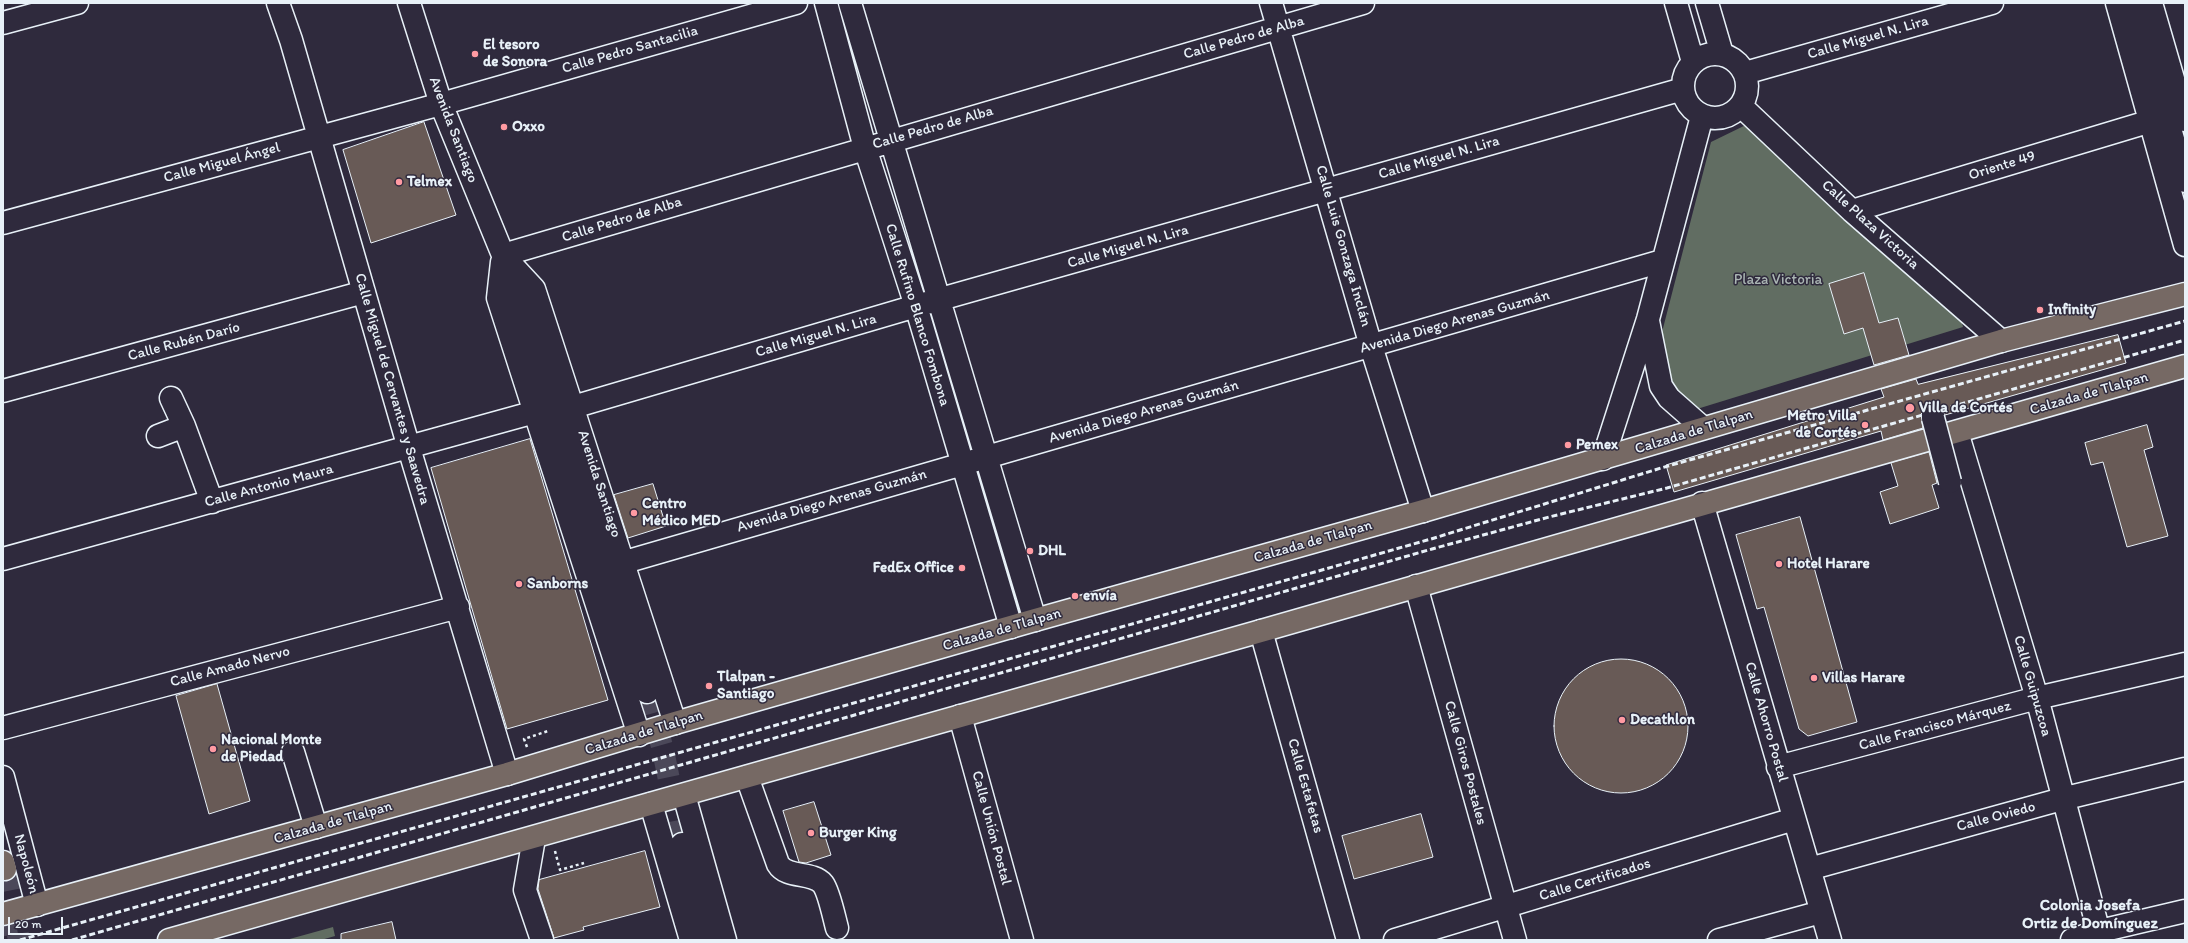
<!DOCTYPE html>
<meta charset="utf-8">
<style>
body{margin:0}
#map{position:relative;width:2188px;height:943px;overflow:hidden;background:#2f2a3d;font-family:Itim,sans-serif}
canvas{display:block}
.frame{position:absolute;inset:0;border:4px solid #e8f1f8;pointer-events:none}
.scale{position:absolute;left:8px;top:917px;width:55px;height:18px;box-sizing:border-box;border:2px solid #e8f1f8;border-top:0;padding-left:5px;font-size:12px;line-height:14px;white-space:nowrap;color:#e8f1f8;-webkit-text-stroke:3px #2f2a3d;paint-order:stroke}
</style>
<div id="map">
<canvas width="2188" height="943"></canvas>
<div class="frame"></div>
<div class="scale">20 m</div>
</div>
<script>
const ctx = document.querySelector('canvas').getContext('2d');
ctx.lineJoin = 'round';
function fillPath(path, color) { ctx.fillStyle = color; ctx.fill(path, 'evenodd'); }
function strokePath(path, color, width, dash) { ctx.strokeStyle = color; ctx.lineWidth = width; ctx.lineCap = dash ? 'butt' : 'round'; ctx.setLineDash(dash || []); ctx.stroke(path); }
function write(font, color, halo, rows, align = 'center') {
  ctx.font = font + ' Itim,sans-serif'; ctx.lineWidth = 3; ctx.setLineDash([]); ctx.textBaseline = 'middle'; ctx.strokeStyle = halo; ctx.fillStyle = color; for (const [text, x, y, turn = 0] of rows) {
    ctx.save(); ctx.translate(x, y); ctx.rotate((+turn || 0) * Math.PI / 180); ctx.textAlign = isNaN(turn) ? turn : align; if (halo) ctx.strokeText(text, 0, 0); ctx.fillText(text, 0, 0); ctx.restore();
  }
}
const green = new Path2D(`
 M1752 122 1960 314 1963 327 1697 409 1672 391 1661 336 1711 142Z
 M333 927 335 936 321 940H286Z`);
const building = new Path2D(`
 M424 122 456 215 371 243 343 150Z
 M1864 273 1879 323 1898 318 1909 355 1874 365 1863 328 1844 334 1829 284Z
 M2118 335 2126 363 1945 415 1942 409 1937 406H1929L1921 414 1923 428 1883 440 1881 431 1674 492 1666 465 1884 397 1881 389 1916 379 1918 384Z
 M2147 425 2153 447 2144 450 2168 536 2127 547 2103 462 2091 465 2085 443Z
 M530 439 608 700 507 729 431 468Z
 M1929 452 1937 483 1932 485 1939 508 1890 524 1880 492 1898 486 1891 463Z
 M653 484 666 526 628 538 614 495Z
 M1800 517 1857 722 1808 736 1799 729 1764 607 1757 609 1736 535Z
 M1554 726a67 67 0 1 1 134 0a67 67 0 1 1-134 0Z
 M217 684 250 801 209 814 176 696Z
 M814 802 831 855 806 863 799 862 783 811Z
 M1421 814 1433 857 1354 879 1342 836Z
 M645 851 660 907 583 927 584 930 554 938 538 889 539 880Z
 M392 922 396 940H341V934Z`);
const minorTunnel = new Path2D(`
 M647 692 663 750 682 844
 M3 914 8 940`);
const majorTunnel = new Path2D(`
 M5 869 19 940`);
const path = new Path2D(`
 M527 747 524 739 548 731
 M555 851 560 870 584 863`);
const minor = new Path2D(`
 M278 3 291 40 409 448 507 774
 M409 3 441 104 503 255 647 692
 M826 3 865 148 916 306 1011 627
 M850 3 1035 620
 M1271 3 1371 346 1423 511
 M1676 3 1693 62
 M1707 3 1722 54
 M2117 3 2185 245
 M2134 3 2185 181
 M2151 3 2185 120
 M3 23 77 3
 M1683 86a32 32 0 1 1 64 0a32 32 0 1 1-64 0Z
 M1745 73 1992 3
 M1741 106 1852 211 2001 341
 M1852 211 2151 121
 M3 223 441 104 796 3
 M503 255 1363 3
 M502 262 498 298 639 735
 M509 262 534 289 675 723
 M1648 321 1661 386 1669 398 1703 428
 M3 391 364 292
 M171 398 184 426
 M573 407 916 306 1683 89
 M1957 432 2037 698 2101 940
 M158 436 184 426 212 502
 M1603 459 1648 319 1702 116
 M1702 503 1830 940
 M3 559 535 412
 M625 562 1662 261
 M1416 586 1515 940
 M1261 631 1348 940
 M960 716 1022 940
 M3 728 458 607
 M293 752 316 827
 M1778 767 2037 698 2185 664
 M3 777 37 905
 M747 777 778 864C787 879 812 871 823 884 829 892 834 917 837 928
 M684 795 725 940
 M651 804 691 940
 M534 838 525 890 542 940
 M682 844 708 937
 M1809 869 2062 799 2185 769
 M1395 940 1794 819
 M1719 940 1821 912
 M2072 940 2100 931 2185 911`);
const major = new Path2D(`
 M3 862 5 869`);
const highway = new Path2D(`
 M3 914 507 774 675 723 1035 620 1423 511 2001 341 2185 294
 M169 940 1261 631 2185 366`);
const rail = new Path2D(`
 M20 940 1431 539 1661 468 2185 321
 M72 940 1432 549 1549 517 1667 488 2185 340`);
const minorBridge = new Path2D(`
 M1933 418 1950 482`);
const markers = [
 [475,54,4,"#ff9aa2"],
 [504,127,4,"#ff9aa2"],
 [399,182,4,"#ff9aa2"],
 [2040,310,4,"#ff9aa2"],
 [1910,408,5,"#ff9aa2"],
 [1865,425,4,"#ff9aa2"],
 [1568,445,4,"#ff9aa2"],
 [634,513,4,"#ff9aa2"],
 [1030,551,4,"#ff9aa2"],
 [1779,564,4,"#ff9aa2"],
 [962,568,4,"#ff9aa2"],
 [519,584,4,"#ff9aa2"],
 [1075,596,4,"#ff9aa2"],
 [1814,678,4,"#ff9aa2"],
 [709,686,4,"#ff9aa2"],
 [1622,720,4,"#ff9aa2"],
 [213,749,4,"#ff9aa2"],
 [811,833,4,"#ff9aa2"]
];
const streetNames = [
 ["Calle Pedro de Alba",1244,38,-16],
 ["Calle Miguel N. Lira",1868,38,-16],
 ["Calle Pedro Santacilia",630,50,-16],
 ["Calle Pedro de Alba",933,128,-16],
 ["Avenida Santiago",453,130,69],
 ["Calle Miguel N. Lira",1439,158,-16],
 ["Calle Miguel Ángel",222,163,-15],
 ["Oriente 49",2002,166,-17],
 ["Calle Pedro de Alba",622,220,-17],
 ["Calle Plaza Victoria",1870,225,42],
 ["Calle Luis Gonzaga Inclán",1343,246,74],
 ["Calle Miguel N. Lira",1128,247,-16],
 ["Calle Rufino Blanco Fombona",917,315,73],
 ["Avenida Diego Arenas Guzmán",1455,322,-16],
 ["Calle Miguel N. Lira",816,336,-16],
 ["Calle Rubén Darío",184,342,-15],
 ["Calle Miguel de Cervantes y Saavedra",392,389,74],
 ["Calzada de Tlalpan",2089,394,-16],
 ["Avenida Diego Arenas Guzmán",1144,412,-16],
 ["Calzada de Tlalpan",1694,432,-17],
 ["Avenida Santiago",599,484,72],
 ["Calle Antonio Maura",269,486,-15],
 ["Avenida Diego Arenas Guzmán",832,501,-16],
 ["Calzada de Tlalpan",1313,542,-16],
 ["Calzada de Tlalpan",1002,630,-16],
 ["Calle Amado Nervo",230,667,-15],
 ["Calle Guipuzcoa",2032,686,74],
 ["Calle Ahorro Postal",1766,722,74],
 ["Calle Francisco Márquez",1935,726,-15],
 ["Calzada de Tlalpan",644,733,-17],
 ["Calle Giros Postales",1465,763,75],
 ["Calle Estafetas",1305,786,74],
 ["Calle Oviedo",1996,817,-15],
 ["Calzada de Tlalpan",333,823,-16],
 ["Calle Unión Postal",991,828,75],
 ["Napoleón",26,864,75],
 ["Calle Certificados",1595,880,-17]
];
const poiNames = [
 ["El tesoro",483,45],
 ["de Sonora",483,62],
 ["Oxxo",512,127],
 ["Telmex",407,182],
 ["Infinity",2048,310],
 ["Villa de Cortés",1919,408],
 ["Metro Villa",1857,416,"right"],
 ["de Cortés",1857,433,"right"],
 ["Pemex",1576,445],
 ["Centro",642,504],
 ["Médico MED",642,521],
 ["DHL",1038,551],
 ["Hotel Harare",1787,564],
 ["FedEx Office",954,568,"right"],
 ["Sanborns",527,584],
 ["envía",1083,596],
 ["Tlalpan -",717,677],
 ["Santiago",717,694],
 ["Villas Harare",1822,678],
 ["Decathlon",1630,720],
 ["Nacional Monte",221,740],
 ["de Piedad",221,757],
 ["Burger King",819,833]
];
const parkNames = [
 ["Plaza Victoria",1778,280]
];
const neighbourhoodNames = [
 ["Colonia Josefa",2090,906],
 ["Ortiz de Domínguez",2090,924]
];
fillPath(green, '#616d62');
fillPath(building, '#685a56');
strokePath(building, '#e8f1f8', 1);
strokePath(minorTunnel, '#4b4859', 22, [22, 11]);
strokePath(majorTunnel, '#4b4859', 22, [22, 11]);
strokePath(minor, '#e8f1f8', 25);
strokePath(major, '#e8f1f8', 25);
strokePath(highway, '#e8f1f8', 25);
strokePath(path, '#e8f1f8', 2.5, [3, 3]);
strokePath(minor, '#2f2a3d', 22);
strokePath(major, '#766964', 22);
strokePath(highway, '#766964', 22);
strokePath(rail, '#e8f1f8', 3, [6, 3]);
strokePath(minorBridge, '#e8f1f8', 25, []);
strokePath(minorBridge, '#2f2a3d', 22);
for (const [x, y, r, color] of markers) { const dot = new Path2D(); dot.arc(x, y, r, 0, 2 * Math.PI); ctx.fillStyle = color; ctx.fill(dot); strokePath(dot, '#2f2a3d', 1.5); }
write('15px', '#e8f1f8', '#2f2a3d', streetNames);
write('bold 15px', '#e8f1f8', '#2f2a3d', poiNames, 'left');
write('15px', '#abb6b4', '#2f2a3d', parkNames);
write('bold 16px', '#e8f1f8', '#2f2a3d', neighbourhoodNames);
</script>
